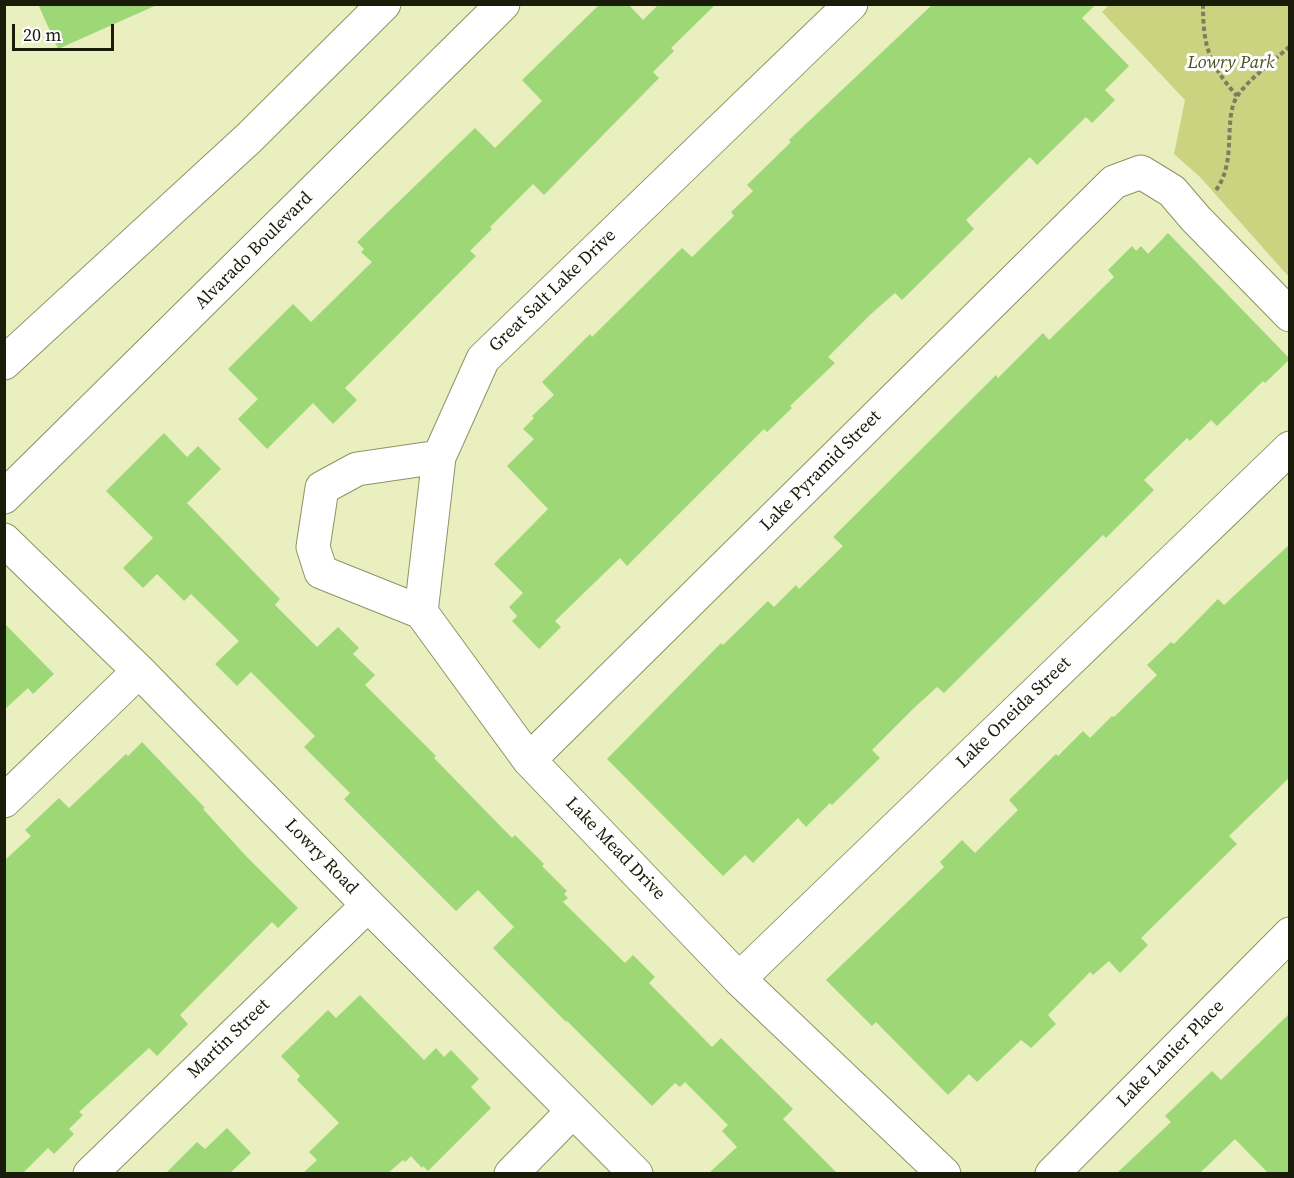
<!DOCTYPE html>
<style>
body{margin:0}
#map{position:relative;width:1294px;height:1178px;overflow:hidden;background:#e9efbf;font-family:"Source Serif 4",serif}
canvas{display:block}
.frame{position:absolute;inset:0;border:6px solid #1a1c0a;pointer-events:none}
.scale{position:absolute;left:12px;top:24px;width:102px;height:27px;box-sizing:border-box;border:3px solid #1a1c0a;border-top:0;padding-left:8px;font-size:18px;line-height:21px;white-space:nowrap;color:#1a1c0a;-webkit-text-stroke:4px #fff;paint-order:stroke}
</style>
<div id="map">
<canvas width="1294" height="1178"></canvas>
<div class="frame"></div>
<div class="scale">20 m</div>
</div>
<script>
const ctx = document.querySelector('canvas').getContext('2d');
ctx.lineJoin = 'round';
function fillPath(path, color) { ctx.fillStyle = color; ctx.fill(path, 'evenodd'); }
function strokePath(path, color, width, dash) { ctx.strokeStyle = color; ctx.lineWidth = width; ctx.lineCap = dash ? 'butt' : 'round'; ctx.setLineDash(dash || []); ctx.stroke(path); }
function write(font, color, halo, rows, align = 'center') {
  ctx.font = font + ' "Source Serif 4",serif'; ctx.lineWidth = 6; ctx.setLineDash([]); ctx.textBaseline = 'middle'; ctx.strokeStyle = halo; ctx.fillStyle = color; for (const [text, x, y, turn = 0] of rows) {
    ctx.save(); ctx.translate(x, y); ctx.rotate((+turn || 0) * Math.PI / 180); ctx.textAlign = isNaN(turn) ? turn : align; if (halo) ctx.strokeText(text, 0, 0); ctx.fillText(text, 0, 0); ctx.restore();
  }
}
const green = new Path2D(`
 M1109 5H1289V277L1200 177 1174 154 1185 100 1102 12Z`);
const building = new Path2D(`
 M38 4H159L58 49Z
 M600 4H628L643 20 659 4H716L671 48 674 51 653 72 659 78 544 195 533 184 490 227 492 229 470 251 476 256 345 388 357 400 333 424 313 403 267 449 238 419 258 399 228 369 293 304 311 322 372 262 361 252 364 249 357 242 475 128 495 148 542 101 522 80Z
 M933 4H1096L1082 18 1129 66 1105 90 1115 100 1092 123 1086 117 1037 165 1030 157 966 220 974 229 902 300 895 293 871 314 828 357 835 363 790 406 792 408 767 432 764 429 627 566 620 558 555 621 561 627 539 649 512 621 517 616 509 607 523 593 494 564 548 509 507 466 534 439 523 429 534 418 532 416 554 395 542 382 590 334 592 337 682 248 692 257 734 216 731 212 753 191 747 185 791 142 789 140Z
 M1168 233 1290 359 1265 383 1263 381 1217 426 1211 420 1190 441 1187 438 1144 480 1154 490 1106 538 1103 535 944 693 937 687 915 707 872 750 880 758 832 805 830 803 806 827 798 818 753 863 745 855 723 876 607 759 721 643 723 645 768 601 774 607 796 585 799 589 843 546 833 537 996 375 998 378 1043 333 1049 340 1114 277 1108 270 1132 246 1136 251 1141 246 1148 254Z
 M164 433 187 457 198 446 221 469 187 503 280 599 275 605 317 647 338 627 359 648 353 654 375 675 365 685 436 756 434 758 512 838 515 835 544 864 542 866 567 891 564 894 568 898 563 902 625 963 633 955 655 977 649 983 712 1047 721 1038 793 1109 783 1119 837 1173H709L737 1147 722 1131 728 1125 685 1082 680 1087 675 1083 652 1106 567 1021 566 1022 493 948 514 927 478 890 456 911 344 799 350 793 304 747 315 736 251 672 237 686 215 664 239 641 191 594 184 601 157 574 143 588 123 568 153 538 106 491Z
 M1290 544V777L1229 836 1237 844 1141 938 1148 945 1120 973 1109 961 1093 975 1090 972 1048 1015 1056 1024 1031 1048 1021 1040 977 1082 969 1074 948 1095 876 1022 872 1026 826 980 944 867 940 862 962 840 975 853 1018 810 1009 800 1056 754 1058 756 1083 731 1090 738 1112 716 1114 717 1157 675 1147 665 1171 642 1174 644 1218 599 1224 605Z
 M4 623 54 674 33 694 28 688 4 710Z
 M142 742 205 808 203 809 246 856 298 908 278 928 272 922 180 1015 188 1024 157 1056 149 1048 79 1112 83 1115 69 1129 74 1134 54 1154 48 1148 23 1173H4V861L31 836 25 830 59 798 69 808 126 754 128 756Z
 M360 995 424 1060 436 1048 444 1057 451 1050 479 1079 471 1087 491 1108 428 1171 423 1166 422 1168 411 1156 405 1162 403 1160 388 1173H303L317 1160 309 1152 339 1123 297 1080 300 1076 281 1056 328 1010 336 1018Z
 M1290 1013V1173H1268L1235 1139 1200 1173H1117L1171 1122 1165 1116 1212 1071 1221 1080Z
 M227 1128 251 1153 230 1173H166L197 1142 205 1149Z`);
const path = new Path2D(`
 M1203 4C1203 47 1209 64 1237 96
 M1216 190C1238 160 1222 118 1238 95 1250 78 1274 61 1290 46`);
const street = new Path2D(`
 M851 4 483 359 439 457 421 612 529 760 739 979 944 1174
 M4 540 139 671 368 905 636 1174
 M421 612 321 572 313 547 322 488 357 469 439 457
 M529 760 1114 182 1141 172 1172 191 1196 219 1290 315
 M4 801 139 671
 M739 979 1290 448
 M90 1174 368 905
 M511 1174 573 1111
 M1052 1174 1290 934`);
const secondary = new Path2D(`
 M4 363 249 138 384 4
 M4 497 503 4`);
const parkNames = [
 ["Lowry Park",1231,63]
];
const streetNames = [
 ["Alvarado Boulevard",254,251,-45],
 ["Great Salt Lake Drive",553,291,-44],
 ["Lake Pyramid Street",821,471,-45],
 ["Lake Oneida Street",1014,713,-44],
 ["Lake Mead Drive",615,849,46],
 ["Lowry Road",321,857,46],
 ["Martin Street",229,1039,-44],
 ["Lake Lanier Place",1171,1054,-45]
];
fillPath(green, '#cbd380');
fillPath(building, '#9ed776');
strokePath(street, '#8e9365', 35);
strokePath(secondary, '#8e9365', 35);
strokePath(path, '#7b7f5f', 4, [4.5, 3]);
strokePath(street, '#fff', 33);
strokePath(secondary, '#fff', 33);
write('italic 18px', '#4d5122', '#fff', parkNames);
write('18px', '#1a1c0a', '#fff', streetNames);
</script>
